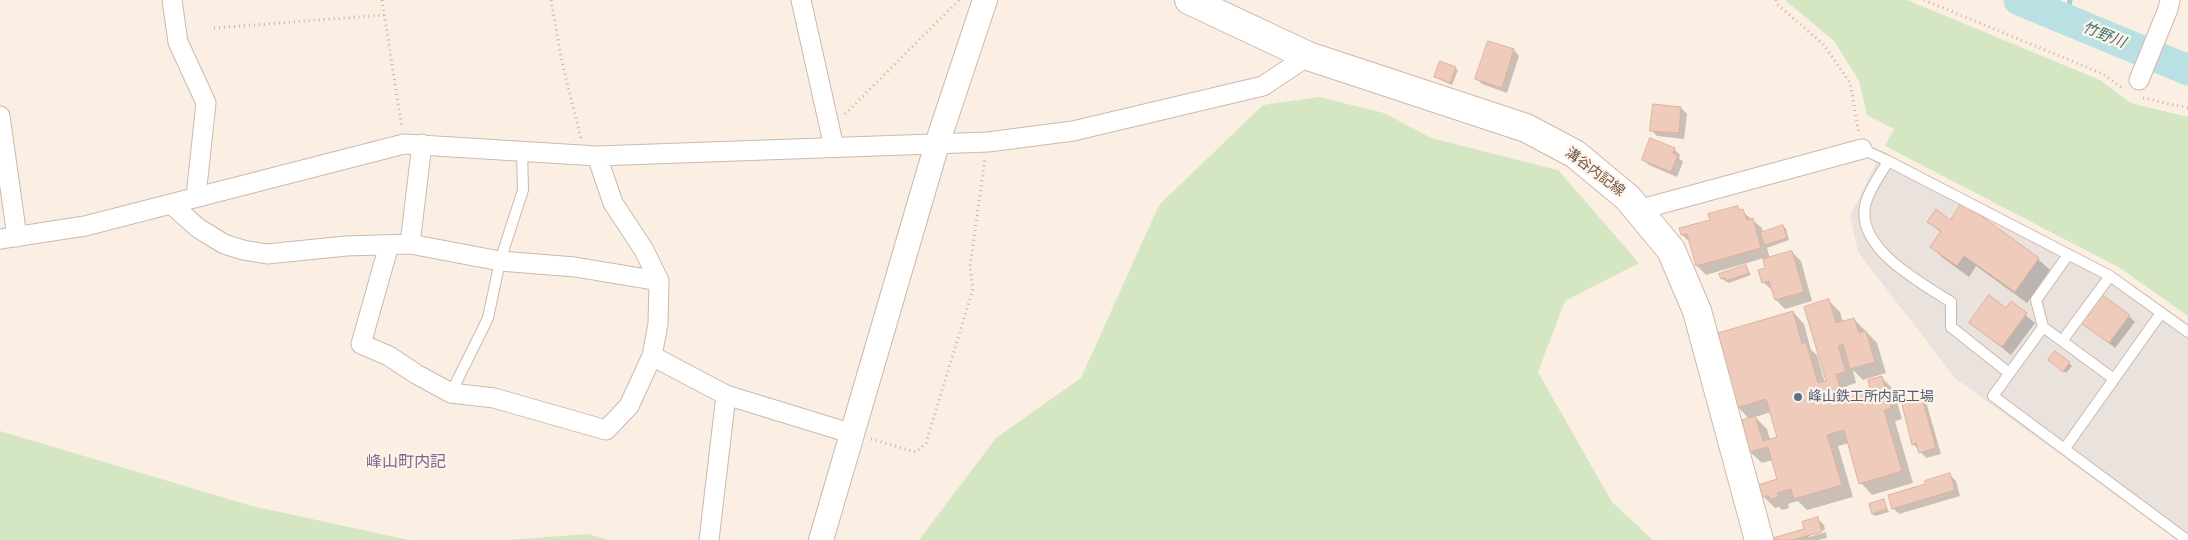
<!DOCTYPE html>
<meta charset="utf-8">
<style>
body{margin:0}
canvas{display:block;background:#fbefe3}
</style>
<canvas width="2188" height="540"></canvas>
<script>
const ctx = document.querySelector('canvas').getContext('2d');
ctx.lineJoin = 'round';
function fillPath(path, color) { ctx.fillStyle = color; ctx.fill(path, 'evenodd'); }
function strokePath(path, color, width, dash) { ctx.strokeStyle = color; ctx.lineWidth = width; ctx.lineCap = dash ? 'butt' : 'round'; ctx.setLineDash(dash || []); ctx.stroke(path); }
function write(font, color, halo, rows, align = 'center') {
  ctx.font = font + ' Mulish,"Noto Sans JP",sans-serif'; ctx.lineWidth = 4.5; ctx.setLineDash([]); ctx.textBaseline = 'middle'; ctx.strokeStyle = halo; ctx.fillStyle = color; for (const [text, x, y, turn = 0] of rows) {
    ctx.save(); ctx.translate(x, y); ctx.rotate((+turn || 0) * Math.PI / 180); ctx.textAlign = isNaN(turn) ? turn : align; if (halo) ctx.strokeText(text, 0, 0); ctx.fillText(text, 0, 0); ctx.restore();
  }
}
const industrial = new Path2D(`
 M1882 151 2114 273 2188 324V540H2177L1955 378 1858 252 1850 216Z`);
const green = new Path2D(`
 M1785 0H1907L2100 80 2131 103 2188 117V316L2120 268 1885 146 1894 129 1867 115 1859 81 1834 41Z
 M1319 97 1384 113 1431 138 1558 170 1639 263 1565 301 1538 372 1612 502 1653 540H919L996 438 1081 378 1159 205 1263 105Z
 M0 431 252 506 409 540H0Z
 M588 534 609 540H506Z`);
const shadow = new Path2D(`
 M1514 50 1519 56 1507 93 1482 84 1476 78Z
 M1455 68 1458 70 1452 85 1435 77Z
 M1681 108 1687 114 1684 139 1657 136 1651 130Z
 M1674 149 1680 155 1679 158 1683 162 1677 177 1649 165 1643 159Z
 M1737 207 1762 228 1763 233 1783 226 1786 229 1789 240 1767 248 1770 259 1792 252 1801 261 1812 301 1785 309 1776 300 1773 291 1763 282 1767 269 1764 258 1706 275 1697 266 1691 243 1682 235Z
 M1929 221H1950L2038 259 2050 270 2027 303 1976 266 1969 277 1943 258 1931 246 1941 233Z
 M1746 266 1751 275 1729 283 1722 279Z
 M1829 301 1840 312 1843 322 1854 319 1877 343 1886 373 1863 380 1853 370 1856 383 1847 386 1849 395 1872 389 1881 377 1893 389 1902 419 1895 421 1913 483 1872 495 1861 483 1849 443 1838 446 1853 497 1807 510 1798 501 1788 504 1789 508 1782 510 1779 507 1775 508 1763 496 1778 480 1773 460 1762 463 1750 452 1743 421 1749 419 1738 407 1793 312 1804 324 1811 350 1817 355 1825 383 1828 382ZM1771 412 1779 437 1770 440 1767 429 1755 417Z
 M2011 303 2035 323 2011 355 1970 322 2006 310Z
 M2129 316 2135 322 2115 348 2083 323Z
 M2052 362 2069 363 2072 366 2066 373Z
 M1922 399 1927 405 1941 454 1926 458 1913 444Z
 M1950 475 1956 481 1960 496 1899 514 1893 508 1927 485Z
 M1883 501 1889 512 1875 516 1873 514Z
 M1818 519 1824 525 1825 530 1809 534V537L1826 532 1827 538 1818 540H1775L1806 530Z`);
const stream = new Path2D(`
 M2067 20 2070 0`);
const river = new Path2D(`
 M2019 0 2188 70`);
const building = new Path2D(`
 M1488 41 1514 49 1502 88 1475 79Z
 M1440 61 1456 67 1450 83 1434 77Z
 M1653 104 1681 107 1679 133 1650 131Z
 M1650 138 1675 148 1673 153 1678 155 1671 172 1642 160Z
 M1962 202 2039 258 2015 292 1964 256 1957 266 1930 247 1941 231 1927 222 1936 209 1950 220Z
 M1738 206 1739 210 1743 209 1747 220 1753 218 1761 248 1696 266 1687 234 1681 235 1679 228 1710 220 1708 214Z
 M1783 225 1787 238 1765 245 1760 233Z
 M1792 251 1804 292 1775 300 1769 281 1762 283 1758 270 1765 268 1763 259Z
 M1746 265 1749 273 1726 281 1725 278 1721 279 1719 274Z
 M1989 295 2006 308 2011 301 2027 313 2002 347 1969 323Z
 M2102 295 2130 315 2109 343 2081 323Z
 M1829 299 1836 323 1854 318 1859 333 1866 331 1875 362 1850 369 1843 344 1838 346 1846 372 1836 374 1842 396 1870 388 1868 380 1882 376 1891 408 1884 410 1902 471 1859 484 1844 430 1827 435 1842 485 1794 499 1791 489 1777 493 1779 497 1770 499 1768 495 1762 497 1758 485 1777 479 1768 447 1749 452 1742 420 1755 416 1763 441 1777 437 1766 399 1736 408 1718 345 1721 343 1718 333 1793 311 1802 344 1806 342 1818 383 1826 381 1804 307Z
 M2055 351 2070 362 2063 372 2048 360Z
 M1922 398 1936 448 1919 453 1916 443 1912 445 1902 404Z
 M1950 473 1955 490 1892 509 1888 495 1925 484V481Z
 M1884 499 1887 509 1872 514 1869 504Z
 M1818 517 1822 532 1792 540H1773V538L1804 529 1802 522Z`);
const path = new Path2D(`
 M382 0 402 128
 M551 0 562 62 581 139
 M1776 0 1777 4 1824 45 1850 83 1859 134
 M1924 0 2103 74 2124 89
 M214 28 384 15
 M2143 98 2188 108
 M845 114 959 0
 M871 439 916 452 926 443 973 289 970 266 985 158`);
const service = new Path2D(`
 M1862 149 1888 161
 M2043 327 2036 300 2068 255
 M2062 341 2110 276
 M2009 373 1951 327V302C1920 282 1853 247 1866 202 1870 188 1881 174 1888 161L2110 276 2188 332
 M2114 379 2043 327 1993 396 2187 540
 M451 393 488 318 500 261 523 190 522 150
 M2065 448 2161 313`);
const minor = new Path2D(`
 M172 0 178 42 206 103 196 196
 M801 0 834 147
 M2139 80 2168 9 2170 0
 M0 116 17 237
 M171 204 198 228 224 244 243 250 267 254 346 246 410 244 500 261 575 267 659 281
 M1638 210 1862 149
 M0 239 85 226 404 144 597 156 988 142 1073 131 1263 86 1308 56
 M410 244 422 144
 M389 245 361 344 389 356 416 374 451 393 494 398 606 430 629 406 652 356 658 324 659 281 644 250 613 203 597 156
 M652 356 726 395 853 434
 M709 540 726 395`);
const tertiary = new Path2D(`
 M821 540 937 144 985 0`);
const secondary = new Path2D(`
 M1189 0 1308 56 1526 128 1575 154 1628 198 1671 250 1697 311 1759 540`);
const markers = [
 [1798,397,5,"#5c6f8a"]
];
const streetNames = [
 ["溝谷内記線",1595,172,37]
];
const serviceNames = [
 ["峰山鉄工所内記工場",1808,397]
];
const waterNames = [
 ["竹野川",2104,35,22]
];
const quarterNames = [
 ["峰山町内記",406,462]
];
fillPath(industrial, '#eae2dd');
fillPath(green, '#d5e7c2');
fillPath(shadow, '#0003');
strokePath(stream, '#9fd1d4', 5);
strokePath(river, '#b9e1e3', 31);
fillPath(building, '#efcbbc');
strokePath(building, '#e0b09d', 1);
strokePath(service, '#cdb8ad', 12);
strokePath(minor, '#cdb8ad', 21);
strokePath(tertiary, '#cdb8ad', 26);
strokePath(secondary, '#d0b7aa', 30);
strokePath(path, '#d3ae9f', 3, [1, 4]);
strokePath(service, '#fff', 10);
strokePath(minor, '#fff', 19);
strokePath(tertiary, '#fff', 24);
strokePath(secondary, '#fff', 28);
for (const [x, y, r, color] of markers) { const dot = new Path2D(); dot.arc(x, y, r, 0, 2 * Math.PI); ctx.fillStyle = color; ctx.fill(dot); strokePath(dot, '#fef3e8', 2); }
write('14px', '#71544a', '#fef3e8', streetNames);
write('14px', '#4e5e75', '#fef3e8', serviceNames, 'left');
write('italic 15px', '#407276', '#fef3e8', waterNames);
write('16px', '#806694', '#fef3e8', quarterNames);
</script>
